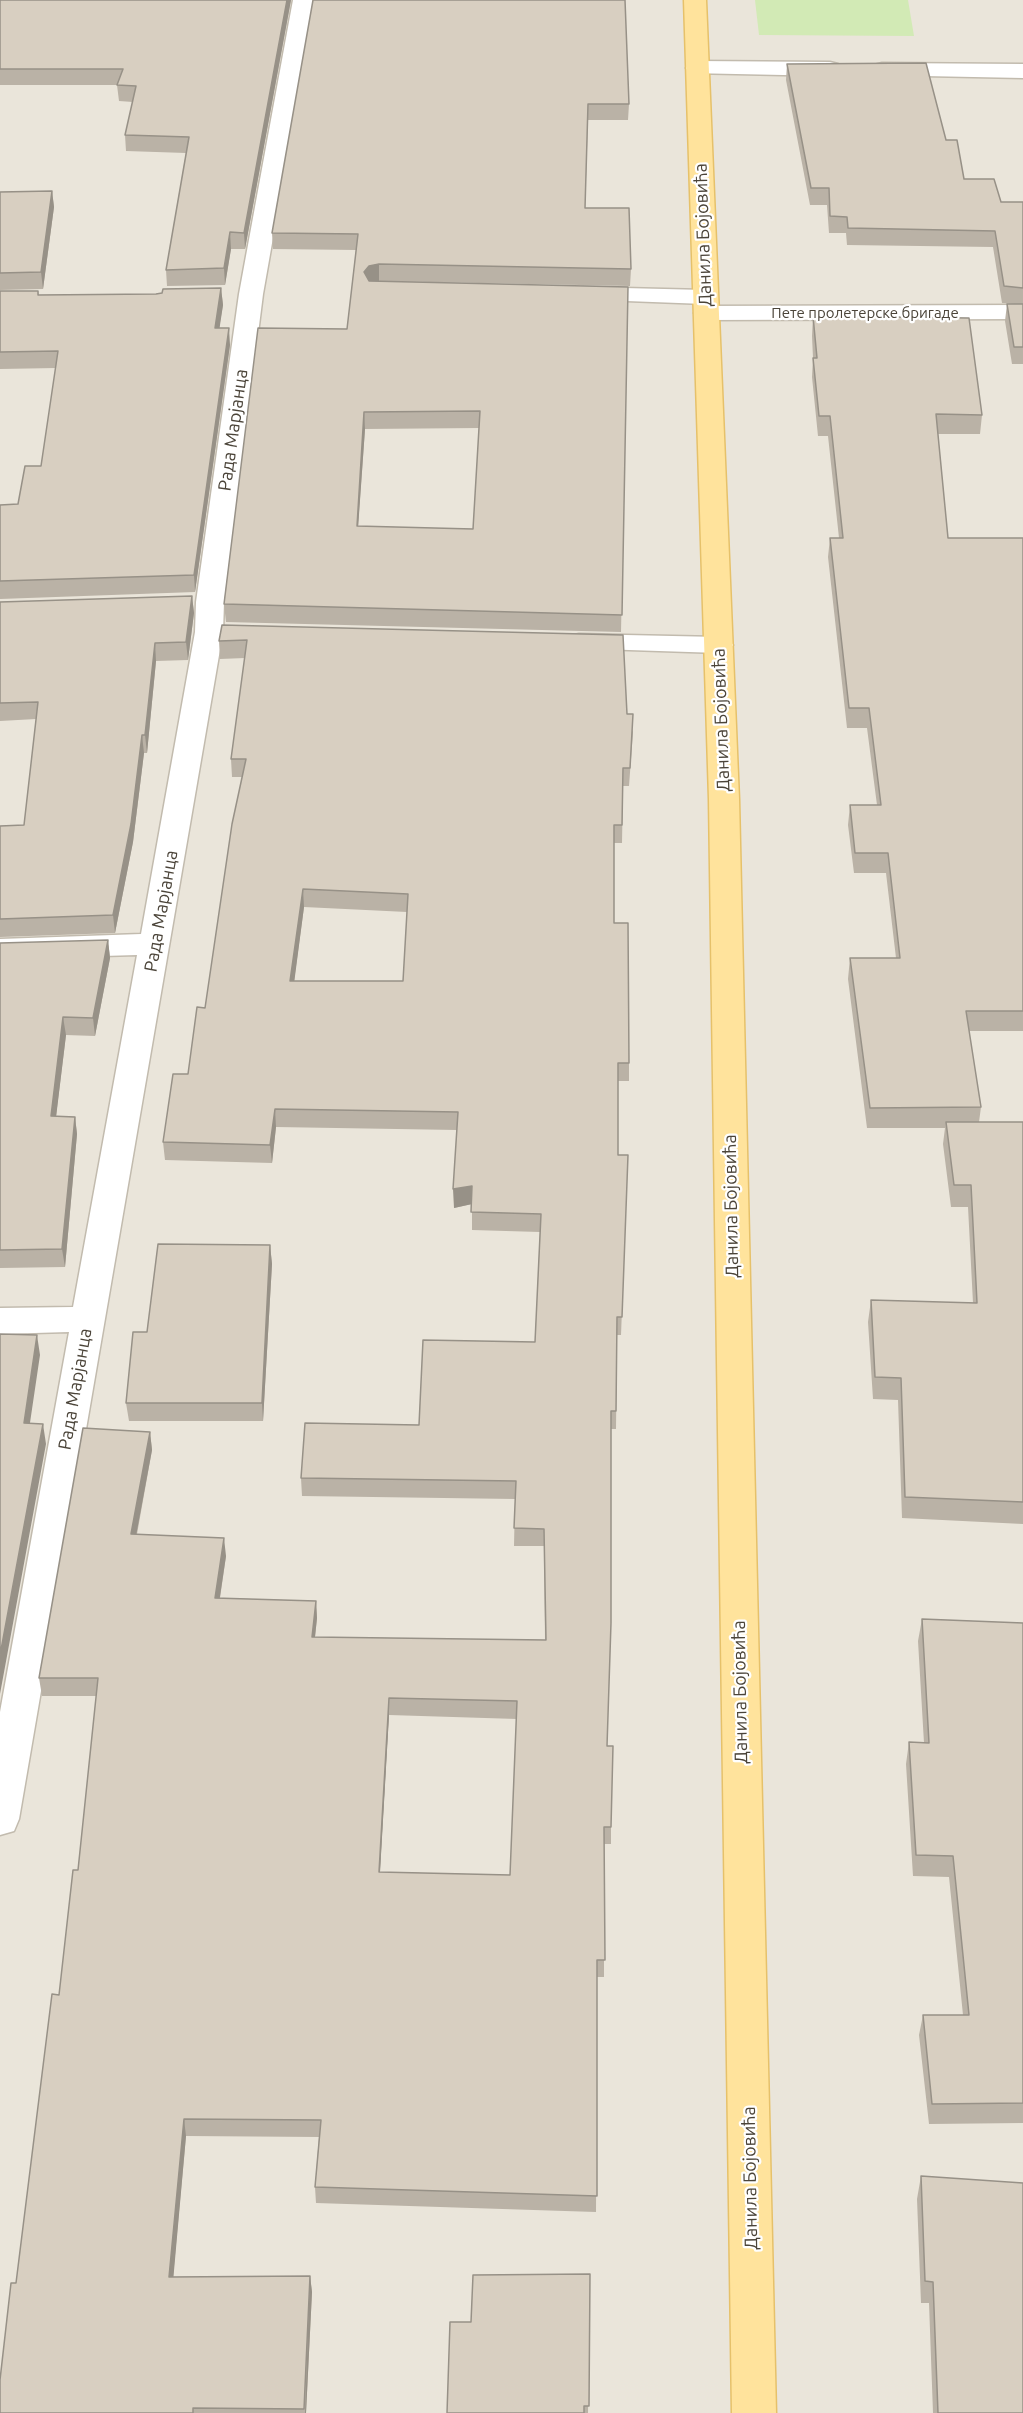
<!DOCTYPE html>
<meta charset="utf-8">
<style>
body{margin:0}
canvas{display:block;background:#f6f3ec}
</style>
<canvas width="1023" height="2413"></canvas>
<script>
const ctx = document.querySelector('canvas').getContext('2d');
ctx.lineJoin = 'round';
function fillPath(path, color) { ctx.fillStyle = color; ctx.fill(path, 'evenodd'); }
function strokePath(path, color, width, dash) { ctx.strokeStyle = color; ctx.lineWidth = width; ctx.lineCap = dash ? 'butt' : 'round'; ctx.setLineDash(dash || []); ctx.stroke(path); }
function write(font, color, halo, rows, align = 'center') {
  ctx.font = font + ' Ubuntu,sans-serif'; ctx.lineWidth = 4.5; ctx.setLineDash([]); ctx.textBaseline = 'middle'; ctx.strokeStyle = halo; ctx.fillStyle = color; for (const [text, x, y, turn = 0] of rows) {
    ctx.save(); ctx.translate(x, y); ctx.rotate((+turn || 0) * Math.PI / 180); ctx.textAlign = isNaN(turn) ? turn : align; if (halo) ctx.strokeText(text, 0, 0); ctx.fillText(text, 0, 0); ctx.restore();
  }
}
const residential = new Path2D(`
 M0 0H1023V2413H0Z`);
const green = new Path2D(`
 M755 0H908L914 36 759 35Z`);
const lane = new Path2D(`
 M583 287 705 290 714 292 717 297 714 302 705 304 574 299 571 294 574 289Z`);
const street = new Path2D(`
 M293 0H315L263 294 224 602 223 632 19 1819 14 1831 0 1835V1712L69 1332 0 1334V1308L73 1307 137 955 0 959V939L141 934 195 632 196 602 239 294Z
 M697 61 830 62 838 64 841 69 838 74 830 76 689 73 686 68 689 63Z
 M882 63 1023 64V78L874 75 871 70 874 65Z
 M1023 305V319L706 320 697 318 694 313 697 308 706 306Z
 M579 634 719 637 729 639 733 645 729 651 719 653 569 648 565 642 569 636Z`);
const primary = new Path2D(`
 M684 0H706L739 799 776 2413H732L709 799Z`);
const wall = new Path2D(`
 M0 0H291L245 249H231L225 285 167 286 166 270 186 153 126 151 125 135 133 102 119 101 117 85H0Z
 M313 0 629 104 628 120H588L585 208 631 269 630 286 379 281 628 287 621 632 226 622 224 604 347 329 356 250 273 249 272 233ZM479 428 473 529 358 526 365 429Z
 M787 64 946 140 964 179 1001 202H1023V364H1012L1005 321 1007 304H1015L1002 303 993 247 847 245 846 233H829L827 205H810L786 80Z
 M52 191 54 207 43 289 0 290V192Z
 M221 288 223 305 219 328 230 345 195 592 0 599V505L18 504 41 466 56 368 0 369V291H38L39 295 156 294Z
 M813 316 982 415 980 434H938L948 538H1023V1031H969L981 1107 979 1122H1023V1524L902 1518 898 1400 873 1399 868 1322 871 1300 973 1303 968 1207H951L943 1144 945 1128H867L848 979 850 958H896L886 873H854L848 825 850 805H877L867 728H847L828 557 830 538H839L828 436H818L812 377 813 358 812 336Z
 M192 596 194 613 188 660 156 661 147 753H144L133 842 115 933 0 937V826L24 825 36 719 0 721V602Z
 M222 625 627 714 633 732 629 786H623L622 843H614V923L629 1063V1081H618V1155H628L621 1335H617L616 1429H611L607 1746 611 1827V1844H604V1977H597L596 2212 316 2203 315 2187 319 2137 186 2136 173 2277 310 2276 312 2292 306 2413H0L16 2283 78 1870 97 1696H42L39 1678 150 1432 152 1450 137 1534 226 1556 220 1598 316 1601 317 1618 315 1637 545 1640 544 1546H514L515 1499 302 1496 301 1478 419 1425 535 1342 540 1232 472 1230V1204L454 1208 457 1130 276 1127 272 1163 165 1160 163 1142 188 1074 205 1008 242 777H232L231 759 245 658 220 659 219 641ZM304 907 407 912 403 981H294ZM389 1715 517 1719 510 1875 380 1872Z
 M108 940 110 958 95 1036 66 1035 56 1116 75 1117 77 1134 65 1267 0 1268V944Z
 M270 1245 272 1264 263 1421H129L126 1403 147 1332Z
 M922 1619 1023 1623V2123L929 2124 919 2035 923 2015H963L949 1877 913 1876 906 1764 909 1742 924 1743 918 1641Z
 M921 2176 1023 2413H933L929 2303H921L917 2199Z
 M590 2274 588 2413H447L471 2322Z`);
const shadedWall = new Path2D(`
 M287 0H291L245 249 244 233Z
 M52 191 54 207 43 289 41 272Z
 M230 232 231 249 225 285 224 268Z
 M379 264V281L370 283 364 272 369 266Z
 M221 288 223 305 217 345 215 328Z
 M229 328 230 345 195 592 194 575Z
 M364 412 365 429 357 543V526Z
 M192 596 194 613 188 660 186 642Z
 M155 643 156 661 147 753 145 735Z
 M142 735 144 753 133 842 115 933 113 915Z
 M303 889 304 907 292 999 290 981Z
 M108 940 110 958 95 1036 93 1018Z
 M63 1017 66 1035 54 1134 51 1116Z
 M275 1109 276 1127 272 1163 270 1145Z
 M75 1117 77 1134 65 1267 62 1249Z
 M472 1186V1204L454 1208 453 1189Z
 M270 1245 272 1264 263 1421 262 1403Z
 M37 1335 40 1355 27 1443 24 1423Z
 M43 1424 46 1444 0 1694V1655Z
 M150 1432 152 1450 133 1552 131 1534Z
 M224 1538 226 1556 217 1616 215 1598Z
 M316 1601 317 1618 313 1655 312 1637Z
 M389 1698V1715L379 1889V1872Z
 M184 2119 186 2136 172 2293 169 2277Z
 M310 2276 312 2292 306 2413H305Z`);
const building = new Path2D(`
 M0 0H287L244 233 230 232 224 268 166 270 189 137 125 135 136 86 117 85 123 69H0Z
 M313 0H625L629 104H588L585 208H629L631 269 379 264 369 266 364 272 369 281 628 287 622 615 224 604 258 328 347 329 358 234 272 233ZM480 411 473 529 357 526 364 412Z
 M926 63 946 140H957L964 179H994L1001 202H1023V288L1004 286 995 231 848 228 847 217 830 216 829 188H811L787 64Z
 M52 191 41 272 0 273V192Z
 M221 288 215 328H229L194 575 0 581V505L18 504 25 466H41L58 351 0 352V291H38V295L156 294 162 293 163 289Z
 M1007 304H1023V347H1014Z
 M813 316 969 318 982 415 936 414 948 538H1023V1011H966L981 1107 870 1108 850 958H900L888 853H855L850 805H881L869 708H849L830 538H843L830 416H819L813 358H817Z
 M192 596 186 642 155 643 145 735H142L131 824 113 915 0 919V826L24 825 38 702 0 703V602Z
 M222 625 623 635 627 714H633L630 768H623L622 825H614V923H628L629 1063H618V1155H628L622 1317H617L616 1411H611V1623L607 1746H613L611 1827H604L605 1960H597V2196L315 2187 321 2120 184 2119 169 2277 310 2276 304 2409 193 2408V2413H0V2380L11 2283H16L52 1994 59 1995 73 1870H78L98 1678H39L83 1428 150 1432 131 1534 224 1538 215 1598 316 1601 312 1637 546 1640 544 1529 514 1528 516 1481 301 1478 305 1423 419 1425 423 1340 535 1342 541 1214 471 1212 472 1186 453 1189 458 1112 275 1109 270 1145 163 1142 173 1074H188L197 1007 205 1008 232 824 246 759H231L247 640 219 641ZM303 889 408 894 403 981H290ZM389 1698 517 1701 510 1875 379 1872Z
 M108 940 93 1018 63 1017 51 1116 75 1117 62 1249 0 1250V943Z
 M946 1122H1023V1502L905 1497 901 1378 875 1377 871 1300 977 1303 971 1185H954Z
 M158 1244 270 1245 262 1403H126L133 1332H147Z
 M0 1334 37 1335 24 1423 43 1424 0 1655Z
 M922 1619 1023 1623V2103L932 2104 923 2015H969L953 1856 916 1855 909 1742 929 1743Z
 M921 2176 1023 2183V2413H938L933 2282 925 2281Z
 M590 2274 589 2406H584V2413H447L450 2322H471L473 2275Z`);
const farStreetnames = [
 ["Пете пролетерске бригаде",865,313]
];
const streetNames = [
 ["Данила Бојовића",703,235,-92],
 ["Рада Марјанца",233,430,-82],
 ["Данила Бојовића",721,720,-92],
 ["Рада Марјанца",161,911,-80],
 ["Данила Бојовића",731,1206,-91],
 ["Рада Марјанца",75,1389,-80],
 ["Данила Бојовића",740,1692,-91],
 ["Данила Бојовића",750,2178,-91]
];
fillPath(residential, '#eae5da');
fillPath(green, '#d2eab5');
strokePath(lane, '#c2bbae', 3);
strokePath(street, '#c2bbae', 3);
strokePath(primary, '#e6c16a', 3);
fillPath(lane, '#fff');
fillPath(street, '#fff');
fillPath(primary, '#ffe39c');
fillPath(wall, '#bab2a6');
fillPath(shadedWall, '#979187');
fillPath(building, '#d8cfc1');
strokePath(building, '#979187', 1.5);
write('15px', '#4b4439', '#fff', farStreetnames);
write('18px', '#4b4439', '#fff', streetNames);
</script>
